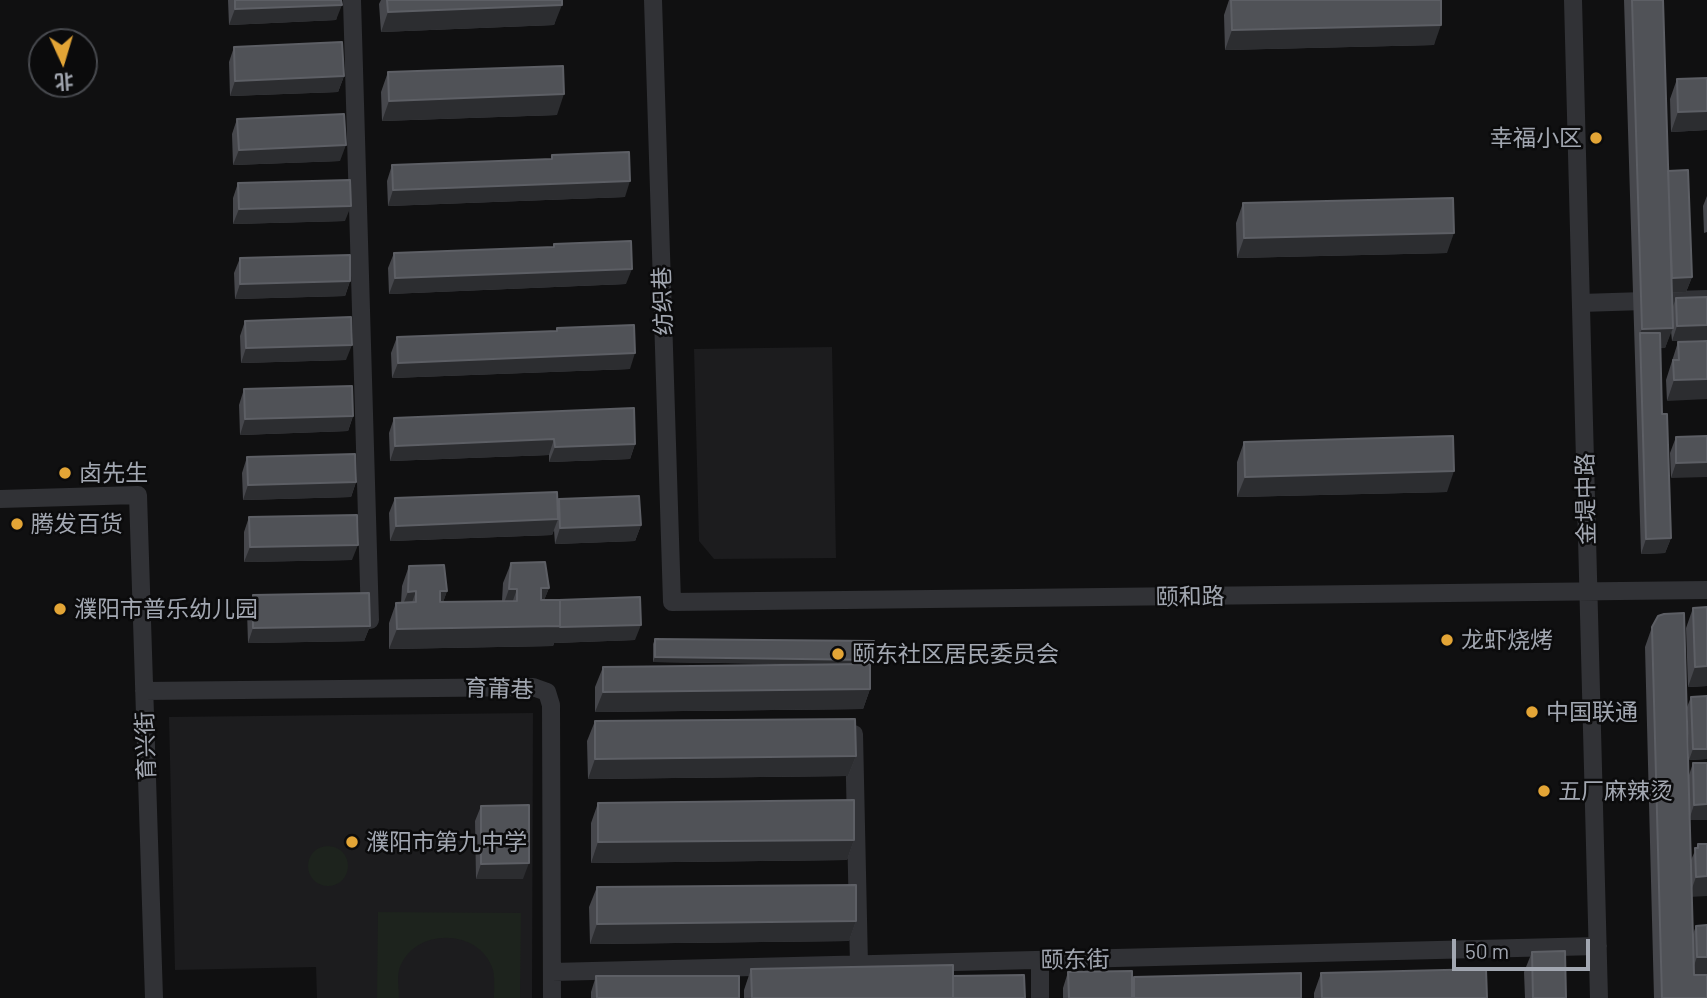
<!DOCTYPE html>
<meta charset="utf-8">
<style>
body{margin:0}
#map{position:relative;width:1707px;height:998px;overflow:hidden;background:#101011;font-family:Barlow,"Noto Sans SC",sans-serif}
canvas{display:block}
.north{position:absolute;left:28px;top:28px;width:70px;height:70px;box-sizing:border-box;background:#0b0b0c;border:2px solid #47494e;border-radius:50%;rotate:176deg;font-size:19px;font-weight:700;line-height:28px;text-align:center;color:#a2a7b1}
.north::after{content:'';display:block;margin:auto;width:24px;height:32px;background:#e3a536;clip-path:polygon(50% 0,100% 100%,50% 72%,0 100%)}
.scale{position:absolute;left:1452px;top:939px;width:138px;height:32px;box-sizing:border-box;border:4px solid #a2a7b1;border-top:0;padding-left:9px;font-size:21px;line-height:24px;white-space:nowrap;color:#a2a7b1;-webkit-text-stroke:5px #0b0b0c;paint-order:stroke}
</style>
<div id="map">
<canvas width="1707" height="998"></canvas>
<div class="north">北</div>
<div class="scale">50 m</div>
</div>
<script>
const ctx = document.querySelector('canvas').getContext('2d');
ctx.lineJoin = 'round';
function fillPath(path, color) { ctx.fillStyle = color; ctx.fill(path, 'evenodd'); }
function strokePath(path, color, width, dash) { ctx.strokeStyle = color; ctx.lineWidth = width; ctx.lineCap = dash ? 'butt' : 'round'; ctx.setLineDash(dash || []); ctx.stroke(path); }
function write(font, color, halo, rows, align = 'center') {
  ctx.font = font + ' Barlow,"Noto Sans SC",sans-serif'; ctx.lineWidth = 5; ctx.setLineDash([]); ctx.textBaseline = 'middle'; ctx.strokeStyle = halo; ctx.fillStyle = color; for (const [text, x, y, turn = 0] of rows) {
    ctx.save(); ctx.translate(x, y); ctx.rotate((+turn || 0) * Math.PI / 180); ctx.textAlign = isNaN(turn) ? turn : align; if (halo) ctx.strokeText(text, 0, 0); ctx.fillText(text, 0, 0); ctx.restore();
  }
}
const built = new Path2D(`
 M832 347 836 558 714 559 699 541 694 349Z
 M533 713 532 998H317L316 967 175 970 169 717Z`);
const green = new Path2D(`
 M308 866a20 20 0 1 1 40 0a20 20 0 1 1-40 0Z
 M378 912 521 913 520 998H494C494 989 495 979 493 970 480 927 412 927 399 970 397 979 399 989 399 998H377Z`);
const minor = new Path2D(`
 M352 0 370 620
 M653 0 672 602 1707 590
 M1573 0 1599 998
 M1581 303 1707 299
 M0 499 138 495 154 998
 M144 691 533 687 547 692 551 705 552 998
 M854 734 859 965
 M1040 961V998
 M552 972 1598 946`);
const wall = new Path2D(`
 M228 0H341L336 20 229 25Z
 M381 0H562L554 25 381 32 379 4Z
 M1229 0H1441L1434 45 1225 50 1224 15Z
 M1624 0H1663L1668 171 1692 277 1686 292 1671 293 1672 309 1676 298 1707 297V340L1672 341 1671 331 1665 348H1660L1662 414 1671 538 1665 553 1641 554Z
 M234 47 344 76 338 92 230 96 229 62Z
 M388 72 557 115 382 121 381 92Z
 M1707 78V130L1671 132 1670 99 1677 79Z
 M237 119 340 161 233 165 232 134Z
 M552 155 625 197 388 206 387 181 392 165 551 159Z
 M238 183 345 221 233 224V198Z
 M1707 196V232L1704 233 1703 206Z
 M1243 203 1447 253 1237 258 1236 223Z
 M554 244 626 284 389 294 388 268 394 253 553 247Z
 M240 258 350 281 345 296 235 299 234 273Z
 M245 321 346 360 241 363 240 336Z
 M557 328 630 369 392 378 391 353 397 337 556 331Z
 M1707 341 1667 401 1666 380 1678 342Z
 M244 389 353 416 348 431 240 435 239 405Z
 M394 418 635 444 630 459 549 462V455L390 461 389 433Z
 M1707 436 1671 478 1670 453 1676 437Z
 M1244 442 1447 492 1237 497V462Z
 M247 457 356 482 351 497 243 500 242 473Z
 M395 498 557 503 559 499 641 525 635 541 555 544 554 530 552 535 390 541 389 513Z
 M249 517 352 560 244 562V532Z
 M511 563 549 588 544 600 635 640 554 643 553 646 389 649V623L396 603H401L402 586 409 566 447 591 443 602 502 601 503 583Z
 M253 595 370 626 364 641 248 643 247 611Z
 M1693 608 1707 686 1688 687 1686 628Z
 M1652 627 1689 775 1693 763H1707V820H1690L1691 860 1698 844H1707L1692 897 1693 934 1696 926 1707 998H1654L1645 647Z
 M655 639 874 660 872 665H870V689L863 709 595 712V687L603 667 856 665 653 662V644Z
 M1707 696V759L1689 760 1687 707 1691 697Z
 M595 721 856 756 848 776 588 779 587 741Z
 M598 803 854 840 847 860 591 863V823Z
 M481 806 523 879H476L475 821Z
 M597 887 856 921 849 941 590 944 589 907Z
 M1532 952 1566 998H1525L1524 972Z
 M751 969 953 976 1025 998H744V990Z
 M1068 972 1132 982 1134 977 1301 998H1063V988Z
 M1321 973 1487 998H1314V993Z
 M596 976 739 998H591V992Z`);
const shadedWall = new Path2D(`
 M342 5 336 20 229 25 235 9Z
 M562 5 554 25 381 32 388 12Z
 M1441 25 1434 45 1225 50 1232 30Z
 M344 76 338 92 230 96 235 81Z
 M564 94 557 115 382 121 389 101Z
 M1707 111V130L1671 132 1678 112Z
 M346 145 340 161 233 165 239 150Z
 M630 181 625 197 388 206 393 190Z
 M351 206 345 221 233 224 239 209Z
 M1454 233 1447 253 1237 258 1244 238Z
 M632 269 626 284 389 294 395 278Z
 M1692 277 1686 292 1666 293 1672 278Z
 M350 281 345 296 235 299 240 284Z
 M1707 325V340L1672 341 1677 326Z
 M1673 328 1665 348 1641 349 1640 333 1642 329Z
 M352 345 346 360 241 363 246 348Z
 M635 353 630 369 392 378 398 363Z
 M1707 379V399L1667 401 1674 380Z
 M353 416 348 431 240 435 245 419Z
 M554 439 549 455 390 461 395 446Z
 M635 444 630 459 549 462 555 447Z
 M1707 462V477L1671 478 1676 463Z
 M1454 471 1447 492 1237 497 1245 477Z
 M356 482 351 497 243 500 248 485Z
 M558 519 552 535 390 541 396 526Z
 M641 525 635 541 555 544 560 528Z
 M1671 538 1665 553 1641 554 1646 539Z
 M358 545 352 560 244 562 250 547Z
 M541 588H549L541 608Z
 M509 589H517L510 609H502Z
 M416 591 409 611 400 612 408 592Z
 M440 591H447L440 611Z
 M641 625 635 640 554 643 553 646 389 649 397 629Z
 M370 626 364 641 248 643 253 628Z
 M655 657 874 660 872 665 653 662Z
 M1707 666V686L1688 687 1695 667Z
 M870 689 863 709 595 712 603 692Z
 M1693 749H1707V759L1689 760Z
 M856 756 848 776 588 779 595 759Z
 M1707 804V820H1689L1694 805Z
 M854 840 847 860 591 863 598 842Z
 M529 863 523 879H476L481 864Z
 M1707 876V896L1689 897 1696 877Z
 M856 921 849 941 590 944 597 924Z
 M1697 957H1707V977H1690Z`);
const building = new Path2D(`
 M235 0H341L342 5 235 9Z
 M387 0H562V5L388 12Z
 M1231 0H1441V25L1232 30Z
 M1632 0H1663L1673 328 1642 329Z
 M342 42 344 76 235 81 234 47Z
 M563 66 564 94 389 101 388 72Z
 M1707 78V111L1678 112 1677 79Z
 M344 114 346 145 239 150 237 119Z
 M629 152 630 181 393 190 392 165 552 159V155Z
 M1688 170 1692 277 1672 278 1668 171Z
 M350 180 351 206 239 209 238 183Z
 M1453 198 1454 233 1244 238 1243 203Z
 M631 241 632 269 395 278 394 253 554 247V244Z
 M350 255V281L240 284V258Z
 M1707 297V325L1677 326 1676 298Z
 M351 317 352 345 246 348 245 321Z
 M634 325 635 353 398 363 397 337 557 331V328Z
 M1640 333H1660L1662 414H1667L1671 538 1646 539Z
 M1707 341V379L1674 380 1673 360H1679L1678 342Z
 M352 386 353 416 245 419 244 389Z
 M634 408 635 444 555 447 554 439 395 446 394 418Z
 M1453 436 1454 471 1245 477 1244 442Z
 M1707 436V462L1676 463V437Z
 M355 454 356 482 248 485 247 457Z
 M557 492 558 519 396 526 395 498Z
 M639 496 641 525 560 528 559 499Z
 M357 515 358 545 250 547 249 517Z
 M545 562 549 588H541V600H560V626L397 629 396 603 416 602V591L408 592 409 566 444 565 447 591H440V602L517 601V589H509L511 563Z
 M369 593 370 626 253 628V595Z
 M640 597 641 625 560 627V600H559Z
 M1707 607V666L1695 667 1693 608Z
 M1684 613 1694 975H1707V998H1662L1652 627 1658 616 1664 614Z
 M655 639 874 641V660L655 657Z
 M870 664V689L603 692V667Z
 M1707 696V749H1693L1691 697Z
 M855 719 856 756 595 759V721Z
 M1693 763H1707V804L1694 805Z
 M854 800V840L598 842V803Z
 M529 805V863L481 864V806Z
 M1698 844H1707V876L1696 877 1695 848H1698Z
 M856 885V921L597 924V887Z
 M1707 925V957H1697L1696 926Z
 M1565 951 1566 998H1533L1532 952Z
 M953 965V998H752L751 969Z
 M1486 969 1487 998H1322L1321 973Z
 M1132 971V998H1069L1068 972Z
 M1301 973V998H1134V977Z
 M1024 975 1025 998H953V976Z
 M596 976H739V998H597Z`);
const markers = [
 [1596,138,7,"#e3a536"],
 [65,473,7,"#e3a536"],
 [17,524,7,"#e3a536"],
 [60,609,7,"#e3a536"],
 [1447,640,7,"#e3a536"],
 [838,654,7,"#e3a536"],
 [1532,712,7,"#e3a536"],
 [1544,791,7,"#e3a536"],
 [352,842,7,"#e3a536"]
];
const poiNames = [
 ["幸福小区",1582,138,"right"],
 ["卤先生",79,473],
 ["腾发百货",31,524],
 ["濮阳市普乐幼儿园",74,609],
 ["龙虾烧烤",1461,640],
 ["颐东社区居民委员会",852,654],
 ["中国联通",1546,712],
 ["五厂麻辣烫",1558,791],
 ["濮阳市第九中学",366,842]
];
const streetNames = [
 ["纺织巷",663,301,-92],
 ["金堤中路",1586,499,-91],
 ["颐和路",1190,597,-1],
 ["育莆巷",499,689,2],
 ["育兴街",146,746,-92],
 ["颐东街",1075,960,-1]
];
fillPath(built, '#1c1c1e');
fillPath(green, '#1d231d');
strokePath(minor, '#313236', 18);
fillPath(wall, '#46474c');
fillPath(shadedWall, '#2c2d30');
fillPath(building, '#505257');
strokePath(building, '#5d5f65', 2);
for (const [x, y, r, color] of markers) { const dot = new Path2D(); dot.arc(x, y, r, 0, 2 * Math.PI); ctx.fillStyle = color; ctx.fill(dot); strokePath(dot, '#0b0b0c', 2.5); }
write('23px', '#a2a7b1', '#0b0b0c', poiNames, 'left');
write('23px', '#a2a7b1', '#0b0b0c', streetNames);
</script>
